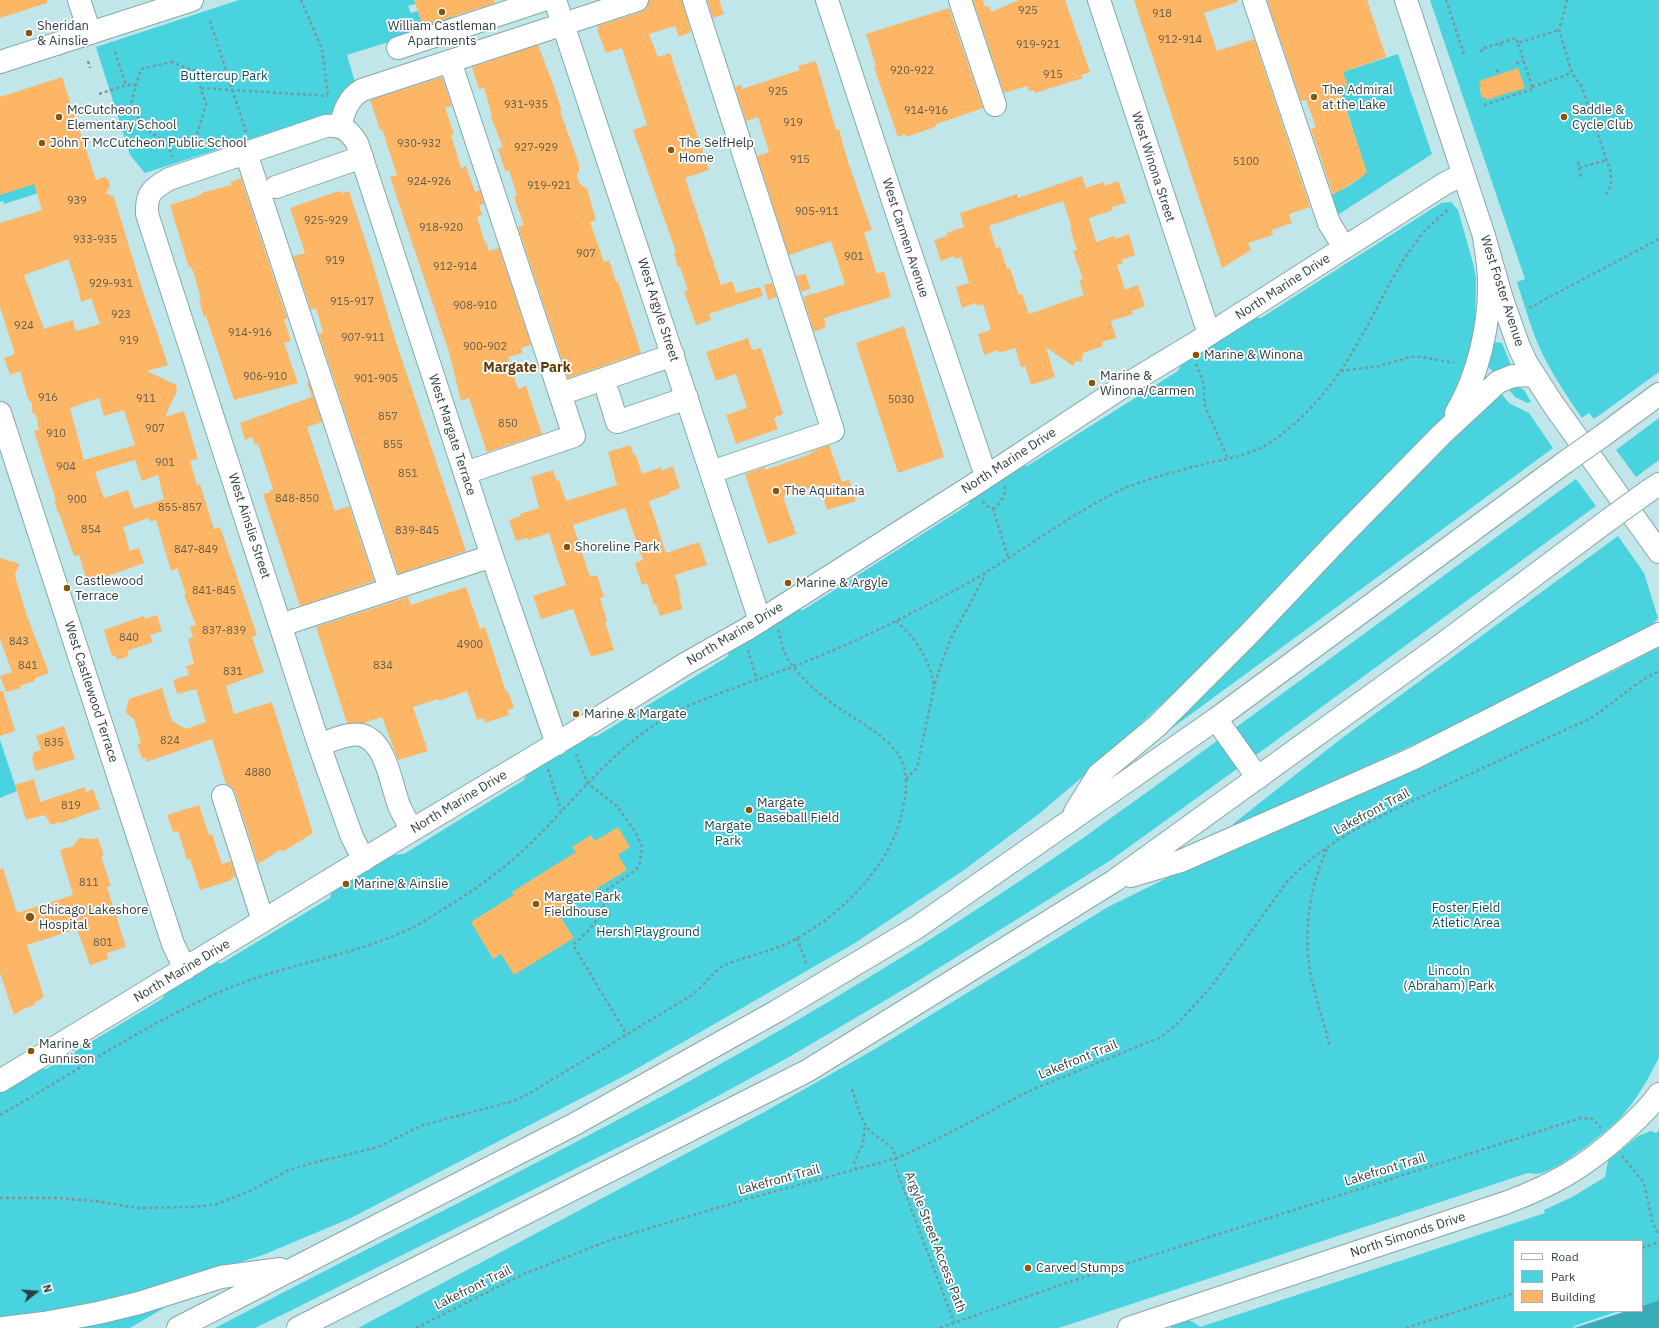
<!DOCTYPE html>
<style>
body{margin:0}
#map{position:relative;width:1659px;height:1328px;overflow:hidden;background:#c1e6ea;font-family:"IBM Plex Sans",sans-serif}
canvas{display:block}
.legend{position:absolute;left:1513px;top:1240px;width:130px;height:72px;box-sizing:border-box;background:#fff;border:1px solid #acb2b3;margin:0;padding:5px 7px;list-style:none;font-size:12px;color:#2f3e40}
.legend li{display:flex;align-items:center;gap:8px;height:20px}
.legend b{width:20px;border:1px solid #acb2b3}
.north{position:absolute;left:16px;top:1272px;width:40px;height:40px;-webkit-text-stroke:3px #fff;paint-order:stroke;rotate:73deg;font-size:11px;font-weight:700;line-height:16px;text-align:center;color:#2f3e40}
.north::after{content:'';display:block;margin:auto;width:14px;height:18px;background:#2f3e40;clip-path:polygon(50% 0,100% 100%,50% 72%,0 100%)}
</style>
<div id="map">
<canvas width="1659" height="1328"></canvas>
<ul class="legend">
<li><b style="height:5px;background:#fff"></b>Road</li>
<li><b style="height:11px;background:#48d3df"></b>Park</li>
<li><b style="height:11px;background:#fcb666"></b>Building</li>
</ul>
<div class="north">N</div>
</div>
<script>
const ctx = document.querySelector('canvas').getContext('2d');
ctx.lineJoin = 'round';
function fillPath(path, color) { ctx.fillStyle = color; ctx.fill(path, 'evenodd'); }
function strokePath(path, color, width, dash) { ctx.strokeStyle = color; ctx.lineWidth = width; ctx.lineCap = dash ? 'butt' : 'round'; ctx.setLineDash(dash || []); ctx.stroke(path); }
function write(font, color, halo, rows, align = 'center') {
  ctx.font = font + ' "IBM Plex Sans",sans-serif'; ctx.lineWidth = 3.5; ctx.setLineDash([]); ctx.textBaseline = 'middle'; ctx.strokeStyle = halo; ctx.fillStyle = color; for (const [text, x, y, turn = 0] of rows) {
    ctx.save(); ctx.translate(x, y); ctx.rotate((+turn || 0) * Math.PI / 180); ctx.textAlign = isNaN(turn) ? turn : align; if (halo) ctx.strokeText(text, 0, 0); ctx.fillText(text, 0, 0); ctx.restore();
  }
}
const green = new Path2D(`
 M239 0H414L416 4 408 6 411 13 418 11 423 26 454 16 455 21 347 55 356 86 335 114H327L145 173 130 155 96 47Z
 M1430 0H1659V372L1594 419 1589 413 1582 418C1568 398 1554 377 1543 355 1532 332 1525 307 1517 282L1525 279Z
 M1398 54 1432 154 1333 218 1326 196C1335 194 1364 180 1366 170L1345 105 1336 90 1343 72Z
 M51 178 54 188 4 204 3 201 0 202V195Z
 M1451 202 1458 210 1473 263 1476 278 1475 335 1474 347 1448 410 1437 427 1184 683 1099 763 1040 813 964 870 855 943 624 1076 351 1218 263 1255 149 1291 44 1314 0 1319V1091L37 1068 46 1069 162 999 169 988 212 963H222L330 898 332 891 391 855 404 854 524 780 529 770 583 738 597 736 727 657 730 649 793 610H803L968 505 972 496 1020 466H1027L1178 371 1184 360 1251 318H1261L1441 203Z
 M1495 342 1502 343 1511 365V367L1495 373 1487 366Z
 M1517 386 1524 390 1531 402 1527 403 1515 397 1507 387Z
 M1500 392 1509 403 1529 413 1553 448 1164 734 1162 733Z
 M1659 418V460L1636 477 1616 450Z
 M1576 479 1596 506 1252 758 1231 731Z
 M1618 536 1644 573 1658 618 1651 626 1491 709 1234 827 1233 824 1342 738Z
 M1659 647V1057C1649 1078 1637 1099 1621 1117 1609 1130 1555 1173 1537 1174 1535 1174 1531 1173 1528 1173L1059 1328H358L766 1111 875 1049 1108 907 1175 874 1529 712 1616 670Z
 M1221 738 1241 766 1111 860 1027 913 913 984 789 1057 685 1114 290 1311 255 1328H215C390 1236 568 1150 740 1053 857 987 972 915 1083 838 1129 805 1175 772 1221 738Z
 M0 740 17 791 0 798Z
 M1659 1130V1300L1642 1306V1241H1514V1311H1626L1575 1328H1171V1320C1185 1320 1190 1318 1200 1327L1545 1213 1544 1210 1574 1196 1605 1177 1608 1161 1638 1136 1651 1131 1656 1133Z
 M167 1302 169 1305 130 1328H56Z`);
const water = new Path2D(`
 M1659 1300V1328H1575L1626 1311H1642V1306Z`);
const pier = new Path2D(`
 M1619 1311H1626L1573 1328 1574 1326Z`);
const building = new Path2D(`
 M0 0H47V3L0 18Z
 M414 0H494L495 3 423 26Z
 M649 0H682L691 32 679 37 675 26 649 34 658 57 670 53 709 170 685 178 721 285 732 281 736 293 760 287 763 296 709 314 711 320 696 325 684 291 688 290 680 267H678L674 254 676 252 633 130 647 125 622 48 606 53 597 30H599L597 26 641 12 647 8Z
 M707 0H719L724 14 713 18Z
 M973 0H983L985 7 989 6 991 12 1019 0H1065L1090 72 1081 75 1083 78 1035 93 1034 90 1029 91 1027 86 1004 93Z
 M1134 0H1237L1238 2 1204 13 1217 51 1254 39 1310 207 1289 214 1292 223 1272 230 1273 235 1248 243 1251 250 1222 268Z
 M1267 0H1367L1386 57 1343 72 1348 86 1339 89 1367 172 1363 176 1333 195 1311 129 1316 127 1306 100 1301 101Z
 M949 8 983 108 937 124 935 127 906 137 905 134 898 137 874 67 876 66 866 34Z
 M538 45 553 84 562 111H560L579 164V170L577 175 579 183 587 189 596 220 590 222 604 262 609 260 616 282 618 281 641 353 568 378 518 227 524 225 514 197 517 196 509 170 505 171 498 149 503 147 490 115H492L484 88 479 89 472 67Z
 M816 61 836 130 839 129 848 162 872 230 864 233 877 274 884 271 891 297 824 318 826 327 814 332 803 297 845 284 831 241 789 255 757 156 769 152 758 117 746 121 735 87 741 85 742 89 800 70 798 66Z
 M1518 68 1525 88 1486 100 1485 97 1482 98 1479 87 1481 86 1479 81Z
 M62 77 96 180 104 177 108 179 110 186 106 193 114 197 142 289 168 365 147 371 176 385 177 391 165 417 184 411 198 459 190 461 197 485 200 484 214 529 220 527 257 635 252 637 264 672 226 686 234 714 272 702 313 833 284 851 280 850 258 864 235 792 232 787 226 784 212 739 147 762 146 758 142 759 137 744 141 743 134 719 127 714 126 710 129 699 162 688 172 721 186 729 206 722 196 689 177 694 173 680 189 675 186 666 194 664 188 639 193 637 190 627 196 625 184 595 186 594 178 570V568L171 571 156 520 150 522 148 518 123 527 130 551 139 548 144 563 88 583 79 555 74 556 59 513H58L54 501H56L34 431 39 430 36 415 32 412V403L28 399 20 371 10 375 4 358 15 354 0 307V223L42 210 34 184 0 195V97ZM68 259 78 288 81 302 91 298 100 324 76 331 73 320 44 329 24 275ZM99 398 104 416 124 410 135 445 84 460 70 408ZM135 460 142 481 158 475 164 499 134 509 128 490 104 498 95 472Z
 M442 77 452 106 445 108 454 134 451 135 461 168 466 166 475 192 480 190 484 204 479 205 482 215 477 217 485 243 486 242 489 251 499 248 531 345 521 348 523 353 508 357 518 389 526 386 542 434 487 452 469 398 461 401 449 352 390 177 397 175 382 129 380 130 370 100Z
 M1082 176 1086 188 1104 182 1105 186 1118 181 1126 203 1112 207 1113 210 1089 218 1096 242 1114 236 1115 239 1129 234 1135 255 1122 260 1123 263 1117 265 1125 290 1138 285 1145 306 1132 311 1133 314 1111 321 1116 338 1102 342 1103 346 1083 353 1082 362 1076 361 1073 366 1046 347 1055 377 1031 385 1025 366 1021 367 1015 348 999 353 998 350 984 355 978 334 991 330 983 304 977 306 976 303 962 308 956 287 969 283 961 257 955 259 954 256 941 261 934 240 947 236 946 233 964 227 960 213 1017 194 1018 198ZM1063 201 1072 228 1070 229 1077 250 1073 251 1083 279 1079 280 1084 295 1029 314 1022 294 1019 295 1010 268 1007 269 1000 247 996 248 989 226Z
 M241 178 287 318 284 319 291 341 284 343 298 383 234 400 206 316 204 317 199 300 201 299 194 274 191 267 189 268 170 205 196 197 204 192 232 185 230 182Z
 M339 191 342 193 349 191 370 255 394 336 466 551 398 574 319 334 323 332 316 308 311 310 293 256 305 253 290 208Z
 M806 274 810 289 801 292 796 276Z
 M772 283 777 297 768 300 764 285Z
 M904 326 944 457 898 473 856 343Z
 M748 338 752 350 761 348 783 414 774 418 778 429 736 444 726 415 747 408 736 374 716 381 706 352Z
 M309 382 322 422 307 427 335 511 349 506 374 581 300 606 263 494 271 492 270 490 273 489 258 444 255 445 252 437 245 440 240 423 312 397 307 383Z
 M630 445 634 455H636L642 474 662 467V471L673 466 680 488 669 492 670 494 649 501 666 553 699 542 707 565 675 575 681 596 679 597 683 609 660 616 656 604 654 605 647 583 642 585 635 563 643 560 625 508 573 525 590 577 597 575 604 597 600 598 607 621 605 622 614 650 591 657 573 609 541 619 533 596 566 585 549 533 528 540V538L516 541 509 520 521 516 520 514 539 508 531 477 553 470 557 481 559 480 566 501 617 485 608 452Z
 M829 445 842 482 849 480 856 501 827 510 819 485 783 496 796 534 768 544 745 474 765 467V470L811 454V452Z
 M0 558 20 564 15 574 16 580 27 616 49 673 35 678V681L20 686 21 688 6 692 0 676 12 672 0 639Z
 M466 587 480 629 485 627 506 692 508 691 514 708 508 710 509 715 485 723 483 718 477 720 467 691 439 701 438 699 413 707 428 751 398 760 382 717 364 723H347L316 627 408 597 411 605Z
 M157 615 162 631 150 635 153 642 127 651 129 656 117 660 115 655 112 656 104 630 144 616 145 619Z
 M0 691H3L15 731 0 736Z
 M64 726 75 759 36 771 32 759 34 752 41 750 36 736Z
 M34 779 40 802 85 787 86 792 93 789 100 809 61 823 60 822 51 825 45 815 26 820 15 785Z
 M199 805 209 835 212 834 222 864 231 861 236 877 231 878 232 880 200 890 190 859 187 860 178 831 173 832 167 815Z
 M618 827 630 847 618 855 627 870 558 913 574 938 514 975 501 954 493 959 471 922 514 895 512 892 576 852 572 847 591 835 595 841Z
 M79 838 92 839 98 838 104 855 101 856 111 886 107 887 126 947 107 953 108 959 90 965 77 929 27 945 44 997 34 1003 35 1005 23 1009 14 1015 0 973V869L3 868 17 913 73 895 60 850 73 846Z`);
const path = new Path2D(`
 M301 0 322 49 328 96
 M1446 0 1465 57
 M1567 0 1559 30 1572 73 1582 87 1611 173V186L1606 194
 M210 21 246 132
 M1500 43 1502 49
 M115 52 126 85
 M1482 52 1481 49 1516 38 1518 43
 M88 61 90 68
 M1516 63 1523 61
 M1496 71 1500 70
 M1532 87 1518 43 1559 30
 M201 88 328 96
 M99 94 126 85H136L131 104C143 128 146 129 168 144L196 135 198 132 206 104 195 71 171 62 141 69 136 85
 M1484 105 1533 89 1532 87 1572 73
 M168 144 172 157
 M1578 162 1581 177
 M1579 168 1606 160
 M1529 308 1659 239
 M1196 364 1203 380 1205 406 1228 459
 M1341 371 1379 366 1410 357H1421L1454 363
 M983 501 985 505 993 509 1008 557
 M993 509C1001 503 1006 495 1005 486
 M896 621C917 640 929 658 934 686
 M748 650 757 680
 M576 754 587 783 617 806 636 833 642 847 640 863 636 870 605 891C606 915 590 930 573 945L627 1035
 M548 769 561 810
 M906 779 917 768 934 687 942 662 952 636 986 574
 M1327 849C1310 886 1303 930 1310 971 1315 997 1324 1022 1330 1047
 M603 910 612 916
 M797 938 806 963
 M852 1089C856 1101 859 1114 865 1124 875 1143 899 1139 895 1166L954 1322
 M0 1115C79 1070 154 1018 239 984 291 964 347 956 398 934 414 928 429 918 444 909 474 890 503 870 528 846 579 796 620 738 686 707 729 688 774 675 817 657 861 639 903 618 944 596 1007 564 1061 518 1125 488 1152 477 1182 470 1209 463 1236 457 1261 452 1282 434 1305 416 1325 394 1341 370 1371 326 1389 275 1422 234 1430 225 1439 218 1448 210
 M1622 1156 1644 1183 1653 1224 1659 1235
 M856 1170 854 1162 863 1144 865 1126
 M0 1198H56L96 1201 137 1208 194 1207 217 1204 250 1191 287 1171 309 1164 378 1147 423 1125 514 1101 530 1093 692 995C705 985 711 974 723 966 743 957 765 953 786 944 838 919 892 867 903 808 907 790 909 768 897 753 884 735 863 724 845 712 824 699 803 681 789 661 783 653 781 639 778 630
 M1642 1248 1656 1243 1659 1240
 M416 1328 524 1274 610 1240 740 1201 897 1158 938 1139 1029 1091 1161 1037 1177 1024 1211 987 1286 883C1329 836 1389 812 1445 786 1493 763 1541 741 1589 719 1613 705 1633 683 1659 671
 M940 1328 1066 1283 1581 1118 1593 1119 1601 1128
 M1406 1328 1514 1293`);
const minor = new Path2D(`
 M79 0 90 33
 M555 0 760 621
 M694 0 833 431 711 472
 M827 0 897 213 986 476
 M960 0 995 105
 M1099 0 1209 334
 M1254 0 1329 223 1344 247
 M398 48 543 0
 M450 61 574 436 465 473
 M340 127C344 111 348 98 362 90L637 0
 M246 153 390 589
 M276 187 362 157
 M608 393 617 422 687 398
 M560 394 673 355
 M0 413 173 944 185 969
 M281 625 492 556
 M1216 719 1258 778
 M319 745C332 741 348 732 361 735 387 741 391 787 400 808 404 816 408 823 412 830
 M223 796 263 921
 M364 860 352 837 319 745 147 214C146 193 152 189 169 179L326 126C341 124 349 130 357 143L492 556 557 744
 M0 1081 412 830 574 733 685 664 747 629 972 486 1116 391 1197 342 1444 184 1463 174
 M1129 1328 1505 1203C1551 1186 1584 1168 1621 1134 1635 1121 1648 1110 1659 1094`);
const major = new Path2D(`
 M1406 0 1484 236 1502 299 1519 347 1527 364 1555 407 1659 552
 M0 62 192 0`);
const highway = new Path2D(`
 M1456 413C1478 376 1490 324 1489 282 1489 267 1486 251 1484 236
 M1605 434 1659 394
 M1647 492 1659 484
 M1075 812 1098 775 1157 726 1247 636 1336 542 1442 434 1498 382 1513 376 1534 375
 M1131 876 1181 861 1412 759 1659 634
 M3 1328 44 1323 98 1313 139 1303 221 1277 280 1269
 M178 1328 573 1125 777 1011 916 928 1216 719 1564 463
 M298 1328 807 1071 893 1018 1114 881 1440 646 1607 521`);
const highwayBridge = new Path2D(`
 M1564 463 1605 434
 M1607 521 1647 492`);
const markers = [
 [442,12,4,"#8a5504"],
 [29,33,4,"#8a5504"],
 [1314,97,4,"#8a5504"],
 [59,117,4,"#8a5504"],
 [1564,117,4,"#8a5504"],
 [42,143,4,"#8a5504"],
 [671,150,4,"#8a5504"],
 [1196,355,4,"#8a5504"],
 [1092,383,4,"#8a5504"],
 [776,491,4,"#8a5504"],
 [567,547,4,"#8a5504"],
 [788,583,4,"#8a5504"],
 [67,588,4,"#8a5504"],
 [576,714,4,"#8a5504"],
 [749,810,4,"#8a5504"],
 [346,884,4,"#8a5504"],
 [536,904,4,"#8a5504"],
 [30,917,5,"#8a5504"],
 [31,1051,4,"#8a5504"],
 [1028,1268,4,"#8a5504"]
];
const numberNames = [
 ["925",1028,11],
 ["918",1162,14],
 ["912-914",1180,40],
 ["919-921",1038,45],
 ["920-922",912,71],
 ["915",1053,75],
 ["925",778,92],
 ["931-935",526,105],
 ["914-916",926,111],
 ["919",793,123],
 ["930-932",419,144],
 ["927-929",536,148],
 ["915",800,160],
 ["5100",1246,162],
 ["924-926",429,182],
 ["919-921",549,186],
 ["939",77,201],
 ["905-911",817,212],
 ["925-929",326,221],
 ["918-920",441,228],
 ["933-935",95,240],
 ["907",586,254],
 ["901",854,257],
 ["919",335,261],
 ["912-914",455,267],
 ["929-931",111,284],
 ["915-917",352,302],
 ["908-910",475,306],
 ["923",121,315],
 ["924",24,326],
 ["914-916",250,333],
 ["907-911",363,338],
 ["919",129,341],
 ["900-902",485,347],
 ["906-910",265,377],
 ["901-905",376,379],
 ["916",48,398],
 ["911",146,399],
 ["5030",901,400],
 ["857",388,417],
 ["850",508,424],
 ["907",155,429],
 ["910",56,434],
 ["855",393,445],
 ["901",165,463],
 ["904",66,467],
 ["851",408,474],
 ["848-850",297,499],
 ["900",77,500],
 ["855-857",180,508],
 ["854",91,530],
 ["839-845",417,531],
 ["847-849",196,550],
 ["841-845",214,591],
 ["837-839",224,631],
 ["840",129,638],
 ["843",19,642],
 ["4900",470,645],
 ["841",28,666],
 ["834",383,666],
 ["831",233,672],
 ["824",170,741],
 ["835",54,743],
 ["4880",258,773],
 ["819",71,806],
 ["811",89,883],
 ["801",103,943]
];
const poiNames = [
 ["Sheridan",37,26],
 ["& Ainslie",37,41],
 ["William Castleman",442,26,"center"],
 ["Apartments",442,41,"center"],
 ["The Admiral",1322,90],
 ["at the Lake",1322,105],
 ["McCutcheon",67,110],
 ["Elementary School",67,125],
 ["Saddle &",1572,110],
 ["Cycle Club",1572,125],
 ["John T McCutcheon Public School",50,143],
 ["The SelfHelp",679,143],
 ["Home",679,158],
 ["Marine & Winona",1204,355],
 ["Marine &",1100,376],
 ["Winona/Carmen",1100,391],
 ["The Aquitania",784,491],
 ["Shoreline Park",575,547],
 ["Castlewood",75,581],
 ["Terrace",75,596],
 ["Marine & Argyle",796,583],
 ["Marine & Margate",584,714],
 ["Margate",757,803],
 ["Baseball Field",757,818],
 ["Marine & Ainslie",354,884],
 ["Margate Park",544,897],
 ["Fieldhouse",544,912],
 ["Chicago Lakeshore",39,910],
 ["Hospital",39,925],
 ["Marine &",39,1044],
 ["Gunnison",39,1059],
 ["Carved Stumps",1036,1268]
];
const parkNames = [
 ["Buttercup Park",224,76],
 ["Margate",728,826],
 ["Park",728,841],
 ["Foster Field",1466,908],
 ["Atletic Area",1466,923],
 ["Hersh Playground",648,932],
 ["Lincoln",1449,971],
 ["(Abraham) Park",1449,986]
];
const streetNames = [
 ["West Winona Street",1153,167,72],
 ["West Carmen Avenue",905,238,72],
 ["North Marine Drive",1283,287,-33],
 ["West Foster Avenue",1502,291,72],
 ["West Argyle Street",658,310,72],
 ["West Margate Terrace",452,435,72],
 ["North Marine Drive",1009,461,-33],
 ["West Ainslie Street",249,526,72],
 ["North Marine Drive",735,634,-31],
 ["West Castlewood Terrace",91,692,72],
 ["North Marine Drive",459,802,-31],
 ["Lakefront Trail",1372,812,-28],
 ["North Marine Drive",182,971,-31],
 ["Lakefront Trail",1078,1060,-22],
 ["Lakefront Trail",1385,1170,-17],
 ["Lakefront Trail",779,1180,-15],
 ["North Simonds Drive",1408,1235,-18],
 ["Argyle Street Access Path",935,1242,69],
 ["Lakefront Trail",473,1288,-26]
];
const neighbourhoodNames = [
 ["Margate Park",527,368]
];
fillPath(green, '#48d3df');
fillPath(water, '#39adb7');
fillPath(pier, '#c1e6ea');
fillPath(building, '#fcb666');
strokePath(minor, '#83a7aa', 24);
strokePath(major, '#83a7aa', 24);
strokePath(highway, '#83a7aa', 24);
strokePath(path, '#7c979a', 2.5, [3, 3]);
strokePath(minor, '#fff', 22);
strokePath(major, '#fff', 22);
strokePath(highway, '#fff', 22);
strokePath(highwayBridge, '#83a7aa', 24, []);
strokePath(highwayBridge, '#fff', 22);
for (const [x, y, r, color] of markers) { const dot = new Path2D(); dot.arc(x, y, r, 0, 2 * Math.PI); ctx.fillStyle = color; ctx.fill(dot); strokePath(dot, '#fff', 1.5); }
write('11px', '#625c4a', null, numberNames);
write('13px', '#2f3e40', '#fff', poiNames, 'left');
write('13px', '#0b4f55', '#fff', parkNames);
write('13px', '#2f3e40', '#fff', streetNames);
write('bold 14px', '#5f3a07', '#fff', neighbourhoodNames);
</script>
